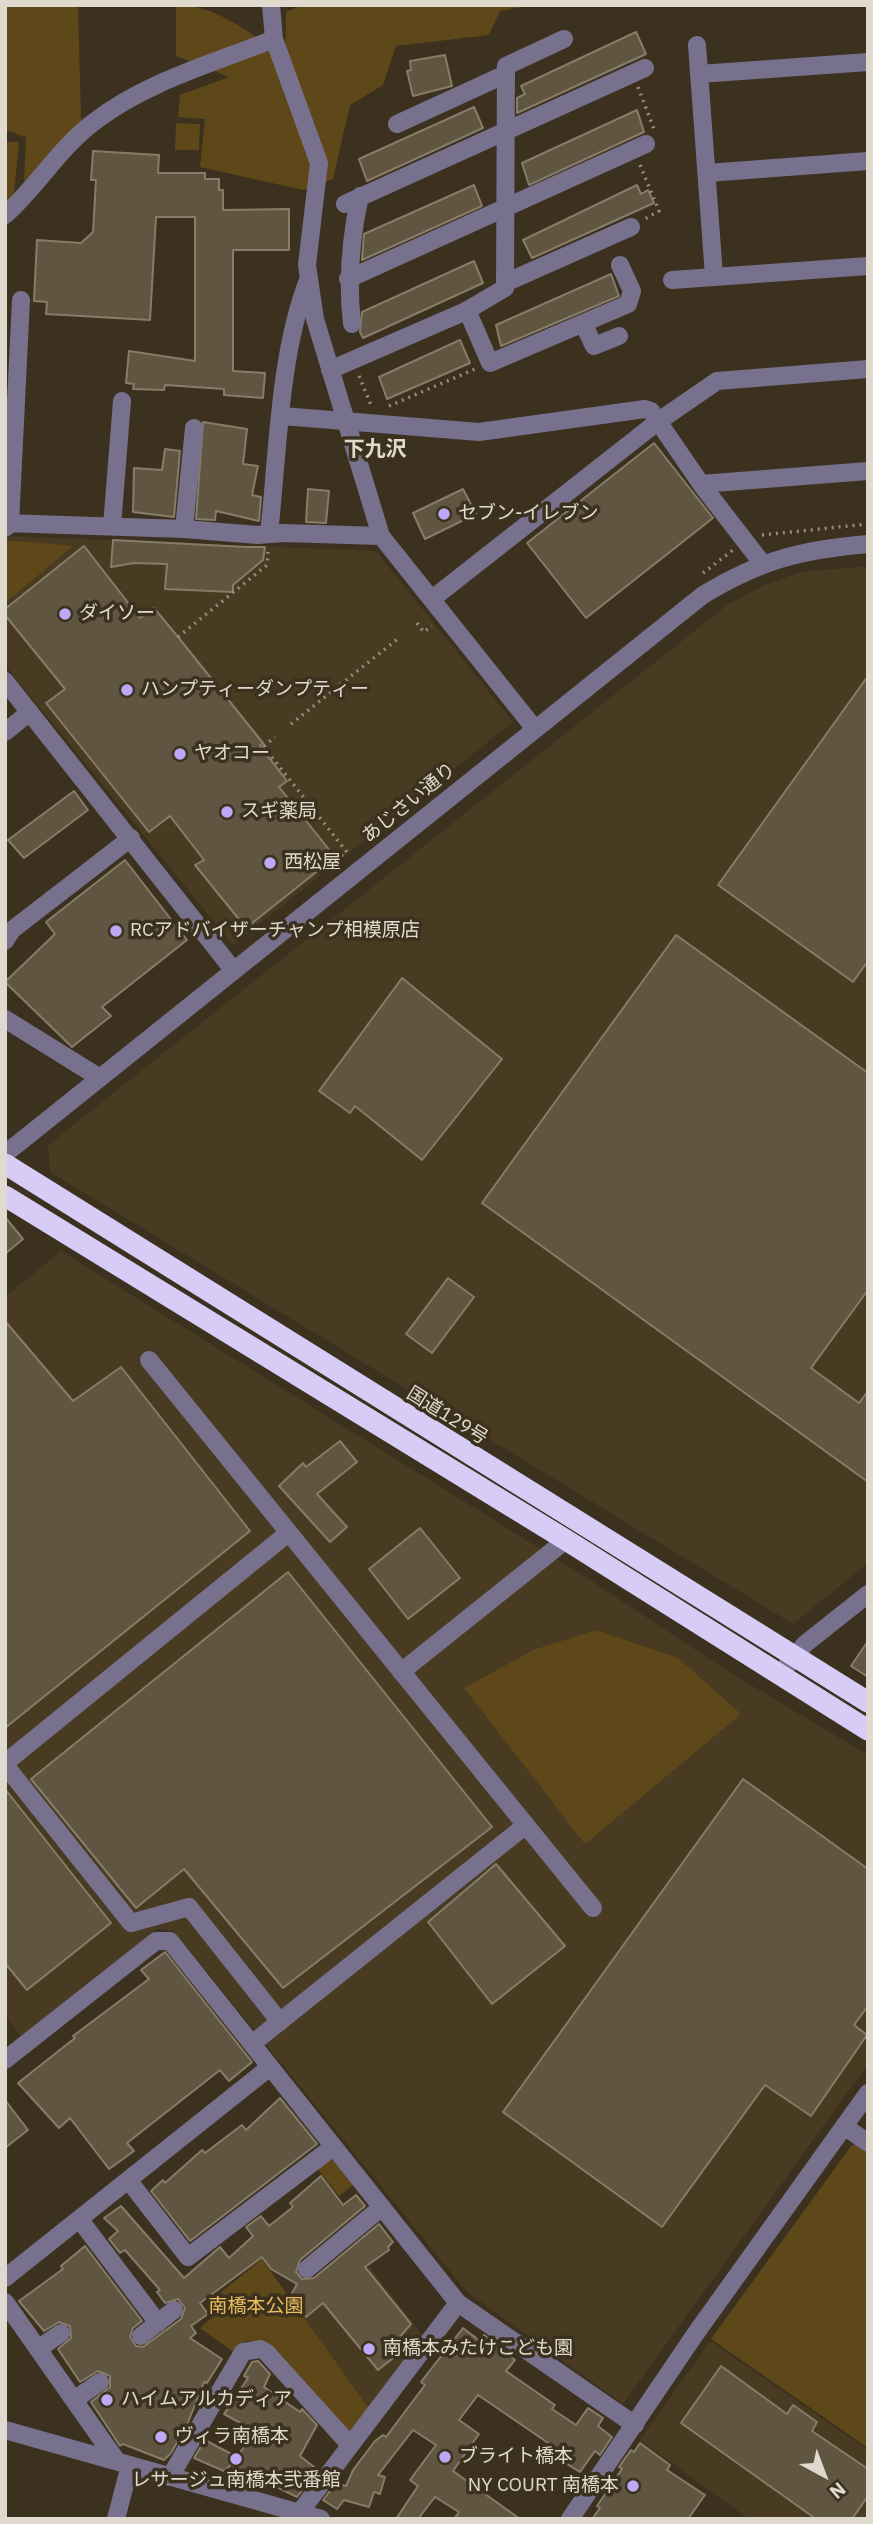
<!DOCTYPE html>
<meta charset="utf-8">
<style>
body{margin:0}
#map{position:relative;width:873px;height:2524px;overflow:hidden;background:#3b311e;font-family:"IBM Plex Sans",sans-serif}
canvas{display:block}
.frame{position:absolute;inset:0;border:7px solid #e0dace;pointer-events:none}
.north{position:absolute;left:789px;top:2440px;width:70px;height:70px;-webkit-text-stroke:5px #3b311e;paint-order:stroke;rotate:139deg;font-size:19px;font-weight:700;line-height:28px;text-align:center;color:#e0dace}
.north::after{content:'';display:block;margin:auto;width:24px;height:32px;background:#e0dace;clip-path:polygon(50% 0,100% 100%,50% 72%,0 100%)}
</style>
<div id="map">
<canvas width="873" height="2524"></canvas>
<div class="frame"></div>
<div class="north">N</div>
</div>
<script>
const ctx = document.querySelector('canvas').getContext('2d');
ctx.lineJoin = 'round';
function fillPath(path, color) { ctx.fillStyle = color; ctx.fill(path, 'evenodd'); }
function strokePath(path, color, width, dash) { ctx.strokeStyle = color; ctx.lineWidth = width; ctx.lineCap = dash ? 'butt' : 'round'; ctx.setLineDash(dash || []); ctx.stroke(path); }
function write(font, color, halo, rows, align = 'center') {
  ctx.font = font + ' "IBM Plex Sans","Noto Sans JP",sans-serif'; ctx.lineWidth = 7; ctx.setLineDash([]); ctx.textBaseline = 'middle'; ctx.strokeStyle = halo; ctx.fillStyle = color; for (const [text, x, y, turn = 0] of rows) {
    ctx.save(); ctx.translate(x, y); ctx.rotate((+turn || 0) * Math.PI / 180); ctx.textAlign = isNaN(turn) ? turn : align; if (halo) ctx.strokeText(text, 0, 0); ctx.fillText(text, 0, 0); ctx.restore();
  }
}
const built = new Path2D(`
 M5 536 376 551 513 722 233 945 5 665Z
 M868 566V1563L793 1624 50 1172 48 1145 727 605 764 585 801 572Z
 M61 1251 584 1576 729 1672 868 1755V2064L623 2404 467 2292 174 1931 157 1929 21 2036 5 2015V1297Z
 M370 2267 423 2336 368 2408 305 2319Z
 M710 2341 868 2450V2519H749L640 2440Z`);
const green = new Path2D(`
 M5 5H78L81 121 24 186 26 137 5 130Z
 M176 5C219 5 252 35 285 58L286 12 303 5H532L500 11 489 35 396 46 383 85 350 105 333 179 303 190 200 167 205 119 178 117 180 95 229 77 176 56Z
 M176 123 200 124 199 150H175Z
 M5 142H19L14 195 5 202Z
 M5 540 73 546 5 603Z
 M596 1630 678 1658 741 1714 585 1844 464 1688 533 1650Z
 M857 2144 868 2152V2448L711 2339 851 2146Z
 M326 2160 334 2161 353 2185 339 2196 317 2168Z
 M262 2259 370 2410 353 2433H346L260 2341H245L235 2353 200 2328 216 2314 208 2303Z`);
const building = new Path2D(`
 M636 32 646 54 517 113V98L525 94 521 86Z
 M445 55 452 86 413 96 407 71 411 70 410 61Z
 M474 107 483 128 367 181 359 159Z
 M637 110 644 132 529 185 522 163Z
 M93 151 159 155 158 173H205V179H219V190H223V210L289 209V250H233V371L265 373 263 398 224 395V389L165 385 164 390 133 389 134 384 126 383 129 351 195 361V217H156L150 320 46 314 47 302 34 301 37 240 81 243 93 232 96 180H91Z
 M474 185 482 206 362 260 364 234Z
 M637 185 641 194 648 190 654 203 532 258 523 240Z
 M474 261 483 283 363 338 360 332 362 312Z
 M611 274 619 296 501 346 496 325Z
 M460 340 470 363 387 399 379 377Z
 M203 422 247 429 243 464 258 466 252 495 261 497 259 521 216 511 215 520 196 519Z
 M654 443 713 518 586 618 527 543Z
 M165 449 180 451 174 517 133 512 134 468 162 470Z
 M308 489 329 491 326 523 306 522Z
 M463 489 476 514 425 539 413 513Z
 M113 540 246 547H265L263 560 233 585V592L165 589 167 564 134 563 111 567Z
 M84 546 140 618 154 608 178 637 263 743 260 746 287 781 279 787 335 857 246 928 195 865 204 860 170 816 149 832 46 703 65 689 5 615V609Z
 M868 676V961L853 982 718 885Z
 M74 791 88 810 24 858 8 840Z
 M125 860 187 940 102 1007 111 1016 72 1047 5 982 55 934 46 922Z
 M676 935 868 1073V1290L811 1368 859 1403 868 1391V1482L482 1203Z
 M402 978 502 1059 422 1160 355 1106 350 1113 319 1091Z
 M5 1217 23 1239 5 1254Z
 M448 1278 474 1297 432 1353 406 1334Z
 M5 1321 73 1401 121 1367 250 1531 5 1728Z
 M340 1441 357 1462 317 1494 347 1527 330 1542 279 1486 303 1463 306 1467Z
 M420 1528 460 1578 408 1619 369 1569Z
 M288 1572 492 1827 283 1988 184 1869 136 1908 31 1779Z
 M868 1641V1677L851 1666Z
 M743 1779 868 1869V2006L854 2025 867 2035 811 2116 765 2085 662 2227 503 2112Z
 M5 1789 111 1923 27 1990 5 1963Z
 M496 1864 565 1946 492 2004 428 1922Z
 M165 1952 252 2062 229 2081 220 2070 127 2143 134 2151 109 2169 70 2118 59 2128 18 2083 75 2038 73 2036 149 1979 141 1970Z
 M280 2098 317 2144 190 2241 151 2191 163 2180 165 2183 202 2150 205 2153 242 2125 246 2130Z
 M5 2100 28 2130 5 2148Z
 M321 2176 343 2205 356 2195 365 2206 300 2260 296 2272 302 2279 314 2278 379 2224 393 2242 388 2247 389 2250 365 2267 411 2324 399 2338 403 2343 397 2348 401 2352 378 2370 323 2303 306 2317 291 2295 297 2284 271 2269 262 2257 200 2303 208 2314 191 2326 196 2333 190 2338 222 2359 207 2383 204 2382 187 2425 171 2453 164 2460 123 2444 120 2446 91 2402 110 2387V2376L98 2371 80 2382 58 2349 71 2338 70 2326 59 2322 44 2331 19 2301 63 2269 61 2266 85 2246 142 2321 133 2328 130 2337 136 2346 143 2347 181 2319 185 2308 178 2299 165 2303 157 2292 160 2290 125 2250 120 2253 109 2239 118 2231 104 2218 121 2206 184 2278 220 2247 229 2258 253 2236 246 2227 261 2216 269 2226 293 2207 290 2203Z
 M463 2328 480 2341 484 2335 515 2360 506 2371 555 2405 552 2409 576 2425 588 2408 603 2418 598 2426 612 2437 600 2455 595 2451 580 2472 550 2454 554 2447 478 2395 459 2420 479 2434 453 2471 520 2519H454L459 2512 435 2497 418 2519H396L418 2486 410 2480 436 2445 413 2430 378 2475 385 2477 380 2494 374 2492 369 2507 344 2500 337 2509 323 2500 336 2483 346 2486 353 2470 375 2441 383 2435 386 2437 425 2385 421 2382Z
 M258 2361 270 2374 264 2387 300 2412 302 2409 317 2425 300 2456 318 2470 297 2497 232 2465 233 2463 224 2471 194 2458 205 2440 237 2457 255 2431 224 2414 248 2378 244 2376 252 2362Z
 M721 2366 787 2414 793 2405 817 2422 812 2431 868 2469V2496L852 2519H816L681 2423Z
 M640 2443 670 2465 667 2470 705 2495 688 2519H592L600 2508 597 2506 622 2469 619 2467 631 2450 634 2452Z`);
const path = new Path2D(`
 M638 87 655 132
 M640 165 659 211 645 219
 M359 376 371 405
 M389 406 475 369
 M762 535 868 524
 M703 573 733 550
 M417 623 424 632 432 626
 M178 637 267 565 268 552
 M291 724 400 637
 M263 746 347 852 338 858 342 862
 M253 755 275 737`);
const minor = new Path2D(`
 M271 5 274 39 319 163 307 265 315 319 381 536 535 729
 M697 45 714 276
 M699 74 868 62
 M397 124 506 74
 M707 173 868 161
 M345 204 645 68
 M5 215C37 187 59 148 94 122 145 82 214 63 274 39
 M348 279 646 144
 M672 280 868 266
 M505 283 631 227
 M467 310 490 363 628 304 632 291 620 265
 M583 323 594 346 619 336
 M352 324C347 279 350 240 360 196
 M330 370 466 311 505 288 506 66 564 39
 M282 416 479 432 645 409 651 411 701 484 762 563
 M701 484 868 471
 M5 523 184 529 258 535 283 533 381 536
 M112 526 122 401
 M5 528 10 524 21 300
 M184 529 194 428
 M269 534C278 453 279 355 308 280
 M432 599 656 423 717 381 868 369
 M5 681 234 971
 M5 732 30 712
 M5 941 12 930 131 838
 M5 1019 100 1078
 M5 1154 703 595C761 560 800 550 868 544
 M149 1360 593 1908
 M401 1672 566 1540
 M780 1674 805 1644 868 1594
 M5 1763 287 1534
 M5 1765 131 1923 189 1907 280 2022
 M253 2043 526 1825
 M5 2060 156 1941H170L458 2303 635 2425
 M844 2126 868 2143
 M129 2181 188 2257 333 2147
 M80 2220 158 2323
 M307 2269 382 2207
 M5 2278 270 2067
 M5 2302 116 2460
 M141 2336 174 2310
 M38 2349 61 2333
 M74 2400 100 2382
 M5 2430 321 2519
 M170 2477 243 2352 260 2349 266 2352 350 2445
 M300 2512 458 2303
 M116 2519 130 2465
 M570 2519 696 2333 868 2093`);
const highway = new Path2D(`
 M5 1164 868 1702
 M5 1196 566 1540 868 1730`);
const markers = [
 [444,514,7,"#bda9f5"],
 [65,614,7,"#bda9f5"],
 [127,690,7,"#bda9f5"],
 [180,754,7,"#bda9f5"],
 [227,812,7,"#bda9f5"],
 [270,863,7,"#bda9f5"],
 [116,931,7,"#bda9f5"],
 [369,2349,7,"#bda9f5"],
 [107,2400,7,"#bda9f5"],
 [161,2437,7,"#bda9f5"],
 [445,2457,7,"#bda9f5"],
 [236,2459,7,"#bda9f5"],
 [633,2486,7,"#bda9f5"]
];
const poiNames = [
 ["セブン-イレブン",458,514],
 ["ダイソー",79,614],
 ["ハンプティーダンプティー",141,690],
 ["ヤオコー",194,754],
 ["スギ薬局",241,812],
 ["西松屋",284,863],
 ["RCアドバイザーチャンプ相模原店",130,931],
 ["南橋本みたけこども園",383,2349],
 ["ハイムアルカディア",121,2400],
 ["ヴィラ南橋本",175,2437],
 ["ブライト橋本",459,2457],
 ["レサージュ南橋本弐番館",236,2481,"center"],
 ["NY COURT 南橋本",619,2486,"right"]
];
const streetNames = [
 ["あじさい通り",409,803,-39],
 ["国道129号",447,1416,32]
];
const parkNames = [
 ["南橋本公園",256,2307]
];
const neighbourhoodNames = [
 ["下九沢",375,450]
];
fillPath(built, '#483b21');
fillPath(green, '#5e4819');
fillPath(building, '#5f5541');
strokePath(building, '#877c67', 2);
strokePath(path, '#958d7e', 3.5, [2, 5]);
strokePath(minor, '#78718d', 18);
strokePath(highway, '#d6ccf6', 21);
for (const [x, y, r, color] of markers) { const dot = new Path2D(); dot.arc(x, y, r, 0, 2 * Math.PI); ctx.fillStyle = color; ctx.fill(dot); strokePath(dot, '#3b311e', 2.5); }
write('19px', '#e0dace', '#3b311e', poiNames, 'left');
write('19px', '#e0dace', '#3b311e', streetNames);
write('19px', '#ebbe5c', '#3b311e', parkNames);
write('bold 21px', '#e0dace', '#3b311e', neighbourhoodNames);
</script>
